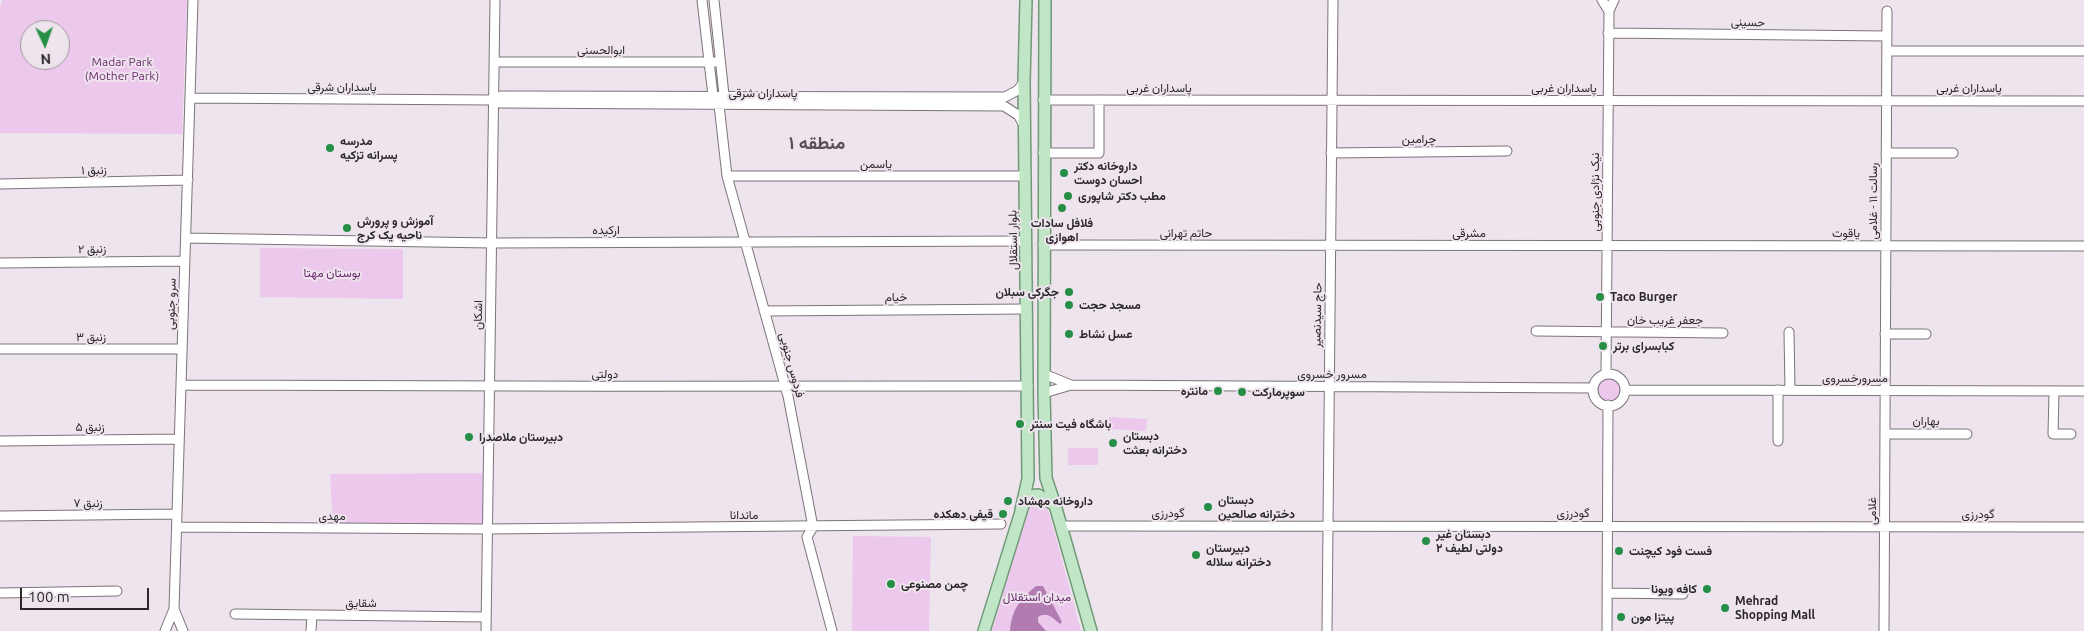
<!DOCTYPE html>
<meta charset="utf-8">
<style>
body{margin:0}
#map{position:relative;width:2084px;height:631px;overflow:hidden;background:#eee4ed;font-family:Ubuntu,sans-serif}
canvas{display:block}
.north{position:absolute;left:20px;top:20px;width:50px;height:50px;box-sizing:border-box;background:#eee4ed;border:1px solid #a0989f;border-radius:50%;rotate:177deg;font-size:14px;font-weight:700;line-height:20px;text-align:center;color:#2b272b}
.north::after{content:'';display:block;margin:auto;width:18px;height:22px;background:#268e45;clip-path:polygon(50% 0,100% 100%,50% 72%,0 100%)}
.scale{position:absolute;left:20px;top:588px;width:129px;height:22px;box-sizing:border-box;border:2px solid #2b272b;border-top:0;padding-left:6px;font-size:15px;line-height:18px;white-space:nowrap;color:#2b272b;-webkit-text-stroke:4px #eee4ed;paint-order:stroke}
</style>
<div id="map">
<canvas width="2084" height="631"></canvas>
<div class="north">N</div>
<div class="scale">100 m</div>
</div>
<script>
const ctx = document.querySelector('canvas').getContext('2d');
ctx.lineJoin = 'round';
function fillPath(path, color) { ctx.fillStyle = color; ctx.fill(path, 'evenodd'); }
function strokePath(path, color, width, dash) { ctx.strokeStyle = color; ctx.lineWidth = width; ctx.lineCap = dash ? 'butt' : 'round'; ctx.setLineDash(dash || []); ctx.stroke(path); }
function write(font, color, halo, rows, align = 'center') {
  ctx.font = font + ' Ubuntu,Vazirmatn,sans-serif'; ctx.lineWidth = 4; ctx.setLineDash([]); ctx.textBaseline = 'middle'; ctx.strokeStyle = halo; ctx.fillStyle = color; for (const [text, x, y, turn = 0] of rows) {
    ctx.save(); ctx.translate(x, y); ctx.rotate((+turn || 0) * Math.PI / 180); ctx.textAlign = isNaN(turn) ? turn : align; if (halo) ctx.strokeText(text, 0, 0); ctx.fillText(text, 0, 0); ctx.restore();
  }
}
const green = new Path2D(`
 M3 0H187L182 134 0 133V7ZM30 30H60V60H30Z
 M260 248 403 249V299L260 297Z
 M1595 389a15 15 0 1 1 30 0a15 15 0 1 1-30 0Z
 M1109 417 1147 419 1146 431 1108 429Z
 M1068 448H1098V465H1068Z
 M488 473V529L333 528 330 474Z
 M1033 498 1047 505 1081 631H992L1029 504Z
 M853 536 931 537 929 631H852Z`);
const water = new Path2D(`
 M1036 586H1043L1062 622 1060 624C1053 618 1047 611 1038 617V622L1046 631H1010C1012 608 1020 600 1036 586Z`);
const minor = new Path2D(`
 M702 0 713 96 719 105 727 176 788 396 813 527 807 537 832 631
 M714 0 724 95 721 100
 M1602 0 1609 11
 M1608 33 1887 36
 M1887 51H2084
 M494 62H719
 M190 98 493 100 501 96 1005 97 1018 90 1024 82
 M493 100 500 103 1004 106 1018 115 1024 125
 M1043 100 2084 101
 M1043 153H1099V100
 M1331 153 1507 151
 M1886 153H1953
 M727 176H1026
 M0 184 188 180
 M186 238 491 243 1026 241
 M1043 245 2084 246
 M0 263 185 261
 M764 311 1027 309
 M1536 331 1723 333
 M1789 332 1790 390
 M1885 334H1926
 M0 349H182
 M1044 374 1071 385
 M1606 374 1609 11 1614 0
 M1593 390a16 16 0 1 1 32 0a16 16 0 1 1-32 0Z
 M181 385C463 385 746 388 1028 386
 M1625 390 2084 391
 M2054 391 2053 434H2071
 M1044 393 1071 385 1593 388
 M1885 434H1967
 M0 441 179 439
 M1778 441V390
 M0 516 177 514
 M1063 526 2084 527
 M177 527 488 529 1001 524
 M0 593 117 591
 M1608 593 1683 594
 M174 609 183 631
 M235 614 486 617
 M165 631 174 609 193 0
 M311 631 312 615
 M486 631 495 0
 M1327 631 1333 0
 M1607 631 1608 405
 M1884 631 1887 11`);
const major = new Path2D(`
 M1045 0 1044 393 1046 478 1055 505
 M1021 510 1028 479 1024 82 1026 0
 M984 631 1024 502 1030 496 1038 495 1055 505 1091 631`);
const markers = [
 [330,148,5,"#268e45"],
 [1064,173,5,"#268e45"],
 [1068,196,5,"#268e45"],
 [1062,208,5,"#268e45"],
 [347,228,5,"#268e45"],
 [1069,292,5,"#268e45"],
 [1600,297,5,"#268e45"],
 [1069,305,5,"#268e45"],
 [1069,334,5,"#268e45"],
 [1603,346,5,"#268e45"],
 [1218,391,5,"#268e45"],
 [1242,392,5,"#268e45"],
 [1020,424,5,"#268e45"],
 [469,437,5,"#268e45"],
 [1113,443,5,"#268e45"],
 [1008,501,5,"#268e45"],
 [1208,507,5,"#268e45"],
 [1003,514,5,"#268e45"],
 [1426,541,5,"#268e45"],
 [1619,551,5,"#268e45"],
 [1196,555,5,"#268e45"],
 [891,584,5,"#268e45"],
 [1707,589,5,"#268e45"],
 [1725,608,5,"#268e45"],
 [1621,617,5,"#268e45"]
];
const streetNames = [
 ["حسینی",1748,22,1],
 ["ابوالحسنی",601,50],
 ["پاسداران شرقی",342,87],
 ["پاسداران غربی",1159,88],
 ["پاسداران غربی",1564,88],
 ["پاسداران غربی",1969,88],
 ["پاسداران شرقی",763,93],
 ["چرامین",1419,139],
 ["یاسمن",876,164],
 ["زنبق ۱",94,170,-1],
 ["نیک نژادی جنوبی",1595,192,-90],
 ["رسالت ۱۱ - غلامی",1873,201,-90],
 ["ارکیده",606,230],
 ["حاتم تهرانی",1186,233],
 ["مشرقی",1469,233],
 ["یاقوت",1846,233],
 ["بلوار استقلال",1013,240,-91],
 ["زنبق ۲",92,249,-1],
 ["خیام",896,297],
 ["سرو جنوبی",171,304,-88],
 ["اشکان",478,315,-89],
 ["حاج سیدنصیر",1317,315,-89],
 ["جعفر غریب خان",1665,320],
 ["زنبق ۳",91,337],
 ["فردوس جنوبی",792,365,75],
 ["دولتی",605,374,1],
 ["مسرور خسروی",1332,374],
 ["مسرورخسروی",1855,378],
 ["بهاران",1926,421],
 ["زنبق ۵",90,427],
 ["زنبق ۷",88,503],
 ["غلامی",1872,511,-90],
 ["گودرزی",1168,513],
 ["گودرزی",1573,513],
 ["گودرزی",1978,514],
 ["ماندانا",744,515],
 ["مهدی",332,516],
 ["شقایق",361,603]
];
const parkNames = [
 ["Madar Park",122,62],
 ["(Mother Park)",122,76],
 ["بوستان مهتا",332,273],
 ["میدان استقلال",1037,597]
];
const poiNames = [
 ["مدرسه",340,141],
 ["پسرانه تزکیه",340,155],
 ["داروخانه دکتر",1074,166],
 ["احسان دوست",1074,180],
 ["مطب دکتر شاپوری",1078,196],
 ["آموزش و پرورش",357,221],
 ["ناحیه یک کرج",357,235],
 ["فلافل سادات",1062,223,"center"],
 ["اهوازی",1062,237,"center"],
 ["جگرکی سبلان",1059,292,"right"],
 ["Taco Burger",1610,297],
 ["مسجد حجت",1079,305],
 ["عسل نشاط",1079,334],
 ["کبابسرای برتر",1613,346],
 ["مانتره",1208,391,"right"],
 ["سوپرمارکت",1252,392],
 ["باشگاه فیت سنتر",1030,424],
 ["دبستان",1123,436],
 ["دخترانه بعثت",1123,450],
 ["دبیرستان ملاصدرا",479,437],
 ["دبستان",1218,500],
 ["دخترانه صالحین",1218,514],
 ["داروخانه مهشاد",1018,501],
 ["قیفی دهکده",993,514,"right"],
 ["دبستان غیر",1436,534],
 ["دولتی لطیف ۲",1436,548],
 ["دبیرستان",1206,548],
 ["دخترانه سلاله",1206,562],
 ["فست فود کیچنت",1629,551],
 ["چمن مصنوعی",901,584],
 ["کافه ویونا",1697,589,"right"],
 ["Mehrad",1735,601],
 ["Shopping Mall",1735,615],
 ["پیتزا مون",1631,617]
];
const districtNames = [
 ["منطقه ۱",817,143]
];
fillPath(green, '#ecc9ec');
fillPath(water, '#b17cb2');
strokePath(minor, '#7c737b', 11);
strokePath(major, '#719978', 14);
strokePath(minor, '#fff', 9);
strokePath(major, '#c0e6c7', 11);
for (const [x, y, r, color] of markers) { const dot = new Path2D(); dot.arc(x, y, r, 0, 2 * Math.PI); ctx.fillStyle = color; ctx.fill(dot); strokePath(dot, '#eee4ed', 2); }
write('12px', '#2b272b', '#eee4ed', streetNames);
write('12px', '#6a286c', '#eee4ed', parkNames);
write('bold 12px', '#2b272b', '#eee4ed', poiNames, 'left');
write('bold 18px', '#585058', '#eee4ed', districtNames);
</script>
